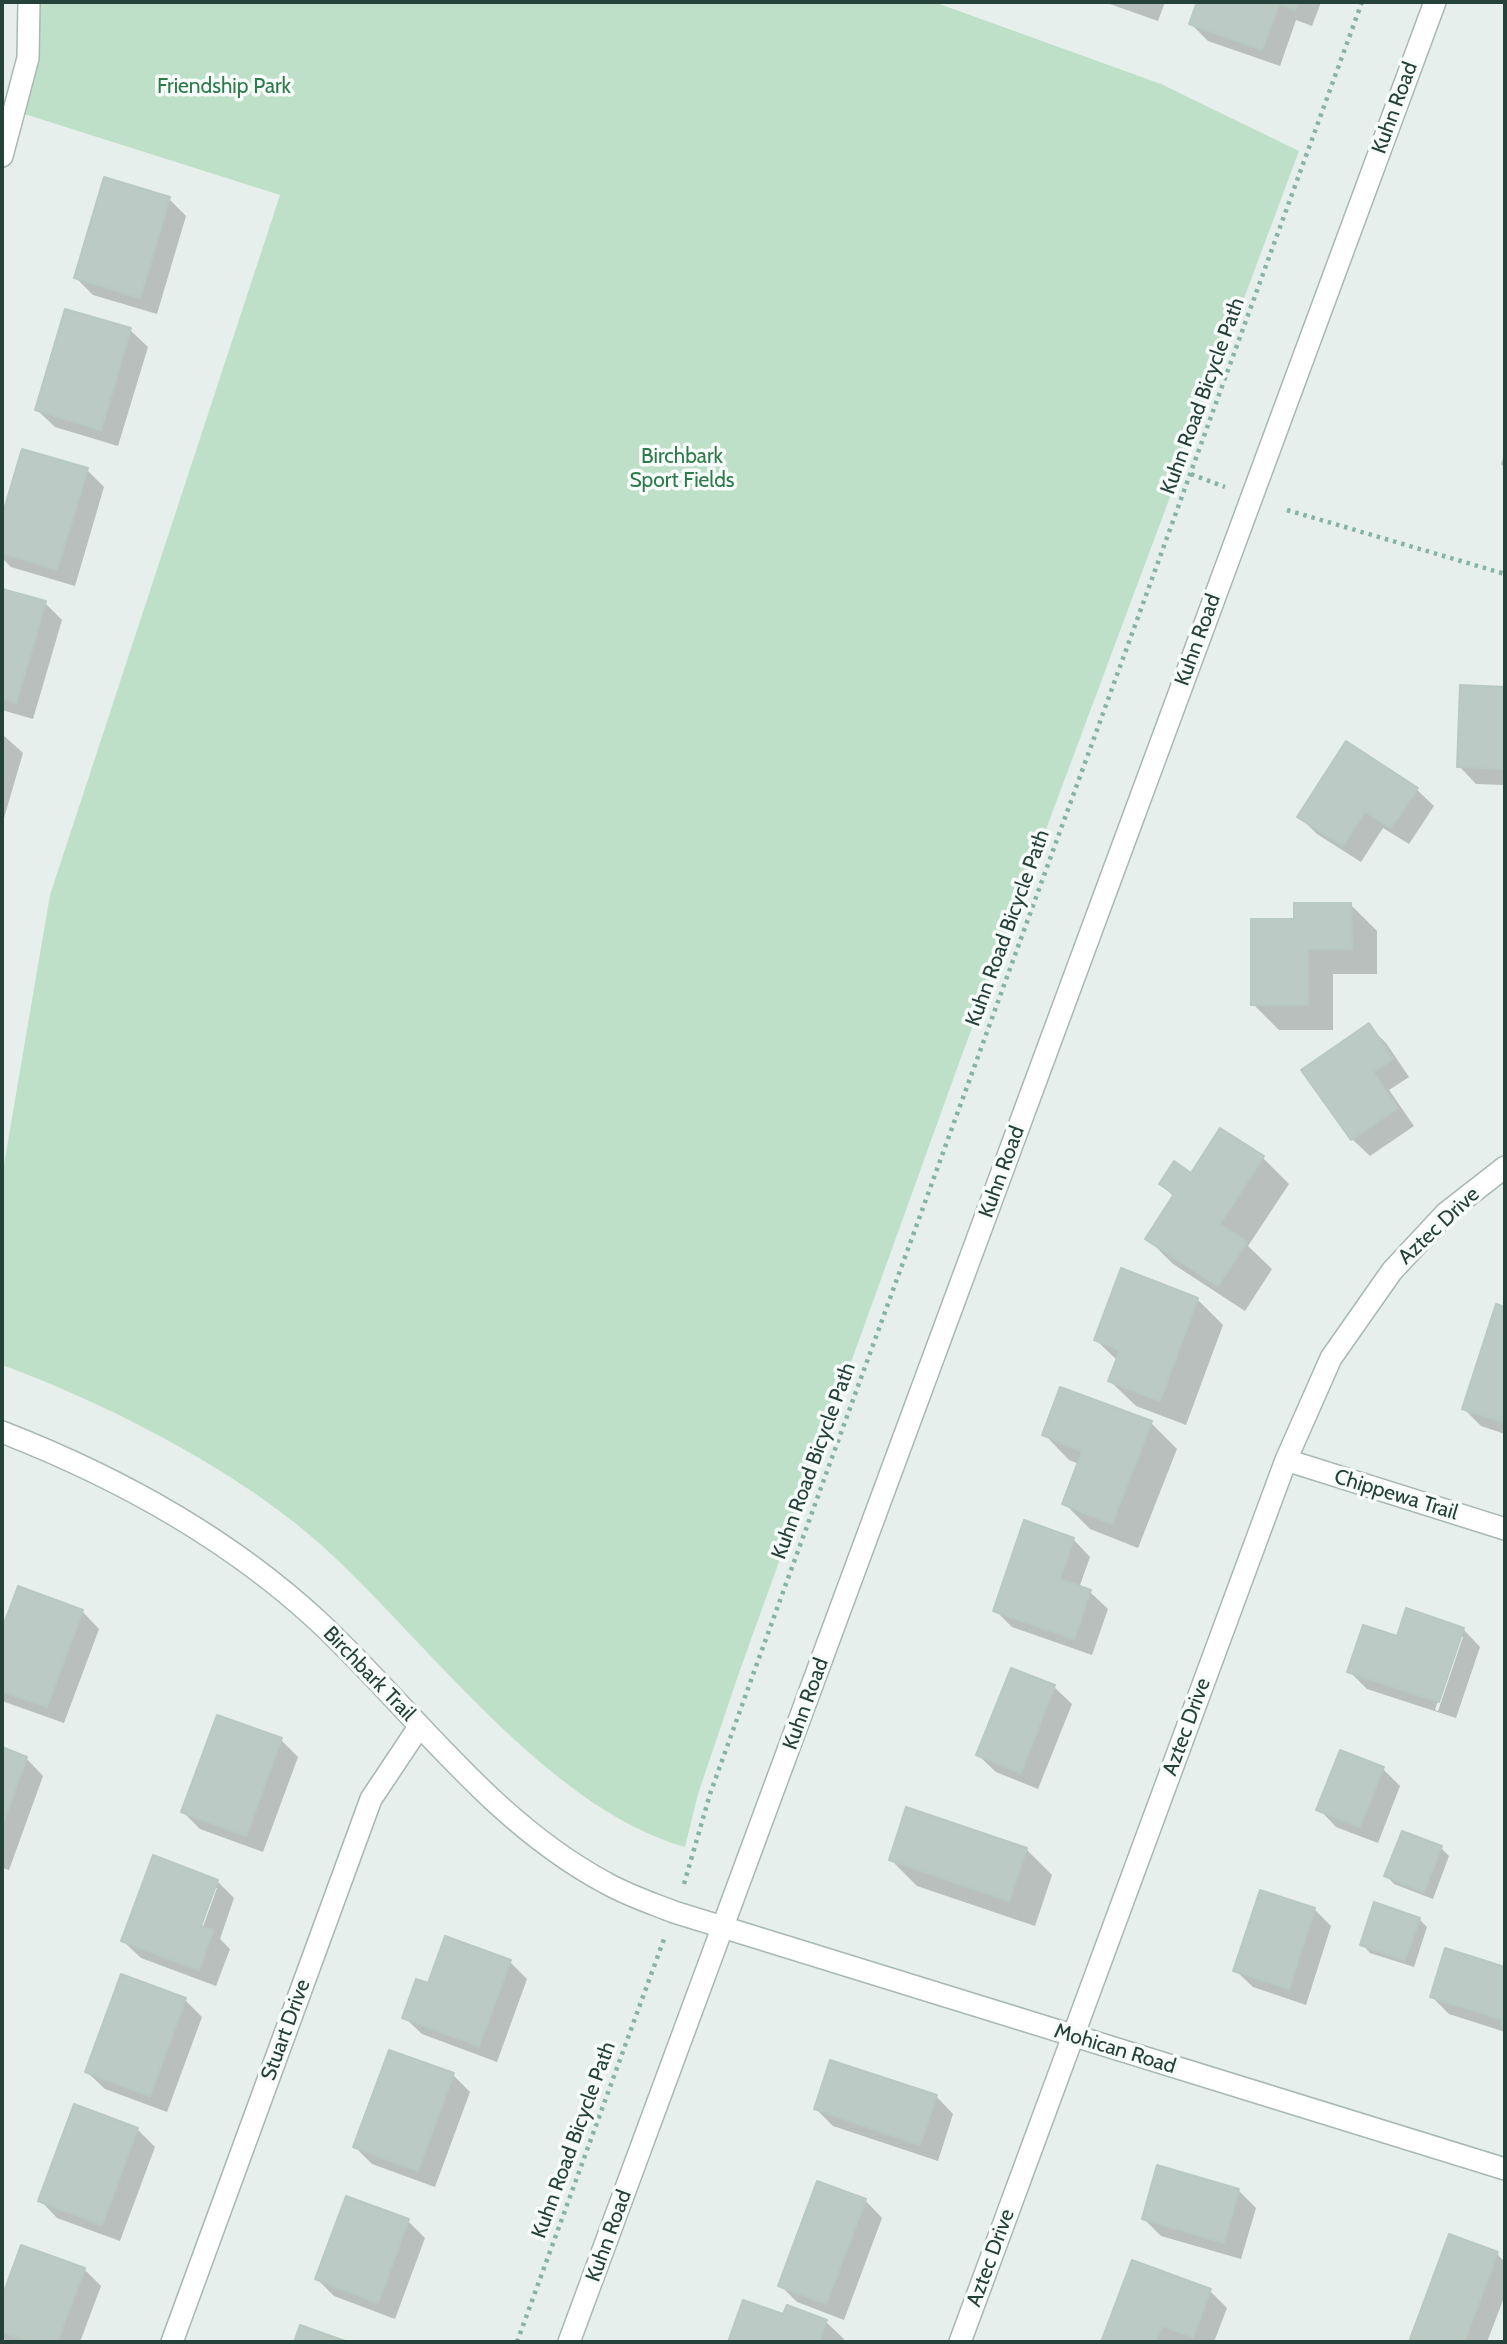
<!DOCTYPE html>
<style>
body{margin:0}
#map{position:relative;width:1507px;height:2344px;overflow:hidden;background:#e6efeb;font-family:Cabin,sans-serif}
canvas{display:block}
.frame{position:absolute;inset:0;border:4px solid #24423a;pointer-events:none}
</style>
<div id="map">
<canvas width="1507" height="2344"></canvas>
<div class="frame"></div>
</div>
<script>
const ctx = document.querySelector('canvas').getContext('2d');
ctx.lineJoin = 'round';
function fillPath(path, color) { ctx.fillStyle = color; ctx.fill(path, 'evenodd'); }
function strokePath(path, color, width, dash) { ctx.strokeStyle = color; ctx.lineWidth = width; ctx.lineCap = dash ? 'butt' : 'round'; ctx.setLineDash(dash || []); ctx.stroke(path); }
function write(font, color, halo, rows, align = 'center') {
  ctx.font = font + ' Cabin,sans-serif'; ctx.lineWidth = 7; ctx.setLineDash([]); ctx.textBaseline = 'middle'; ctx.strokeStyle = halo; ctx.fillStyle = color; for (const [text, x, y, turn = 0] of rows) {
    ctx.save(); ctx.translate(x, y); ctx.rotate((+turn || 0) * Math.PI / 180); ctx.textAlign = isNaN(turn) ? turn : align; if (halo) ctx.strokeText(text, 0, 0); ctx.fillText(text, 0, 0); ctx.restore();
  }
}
const green = new Path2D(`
 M29 2H934L1161 84 1299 151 963 1052 740 1670 698 1794 685 1847C545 1807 426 1639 319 1543 237 1470 104 1402 2 1365V1176L50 895 280 195 15 111Z`);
const shadow = new Path2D(`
 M1104 2H1165L1158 21Z
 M1198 2H1321L1312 26 1296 20 1280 66 1208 41 1191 24Z
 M169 199 186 216 157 314 93 295 76 278Z
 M130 330 148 347 118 446 55 427 37 410Z
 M23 451 87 470 104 487 75 586 11 567 2 558V523Z
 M1505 453V468L1501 464Z
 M2 590 45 603 62 620 33 719 2 710Z
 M1462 687 1505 689V785L1476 784 1459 766Z
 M2 734 23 753 2 825Z
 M1416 789 1434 806 1409 844 1383 828 1361 862 1317 834 1300 817Z
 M1351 905 1377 931V974H1333V1030H1279L1253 1004 1296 921Z
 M1368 1025 1386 1043 1409 1077 1389 1090 1414 1126 1370 1156 1352 1139 1304 1070Z
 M1220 1130 1263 1158 1289 1184 1248 1246 1272 1269 1245 1311 1173 1264 1147 1238 1174 1197 1161 1184 1191 1175Z
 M1197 1299 1223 1325 1186 1425 1136 1406 1110 1381 1118 1361 1096 1340Z
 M1497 1306 1505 1309V1434L1481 1426 1464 1409Z
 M1151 1423 1177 1449 1138 1548 1090 1529 1064 1503 1079 1464 1069 1460 1044 1434Z
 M1073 1539 1090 1557 1079 1588 1090 1592 1108 1609 1092 1655 1012 1627 995 1610Z
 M19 1589 82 1611 99 1629 64 1723 2 1701V1635Z
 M1463 1629 1480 1647 1456 1718 1367 1689 1349 1671 1398 1639ZM1459 1637H1463L1438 1711 1435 1710Z
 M1054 1687 1072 1704 1038 1789 996 1772 978 1755Z
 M281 1740 298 1757 263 1852 200 1829 183 1812Z
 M2 1749 26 1758 43 1776 9 1870 2 1868Z
 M1383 1769 1400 1786 1378 1843 1336 1827 1319 1809Z
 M1441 1848 1449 1856 1433 1899 1394 1884 1386 1875Z
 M1026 1849 1052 1875 1035 1926 917 1886 891 1860Z
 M217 1881 234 1898 220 1939 230 1949 216 1986 141 1958 123 1941ZM213 1888H217L200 1935 197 1934Z
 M1314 1909 1331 1926 1306 2005 1253 1987 1235 1970Z
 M1419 1919 1427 1927 1414 1967 1370 1953 1362 1944Z
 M1446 1951 1505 1969V2032L1449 2014 1432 1997Z
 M510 1962 527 1979 497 2062 422 2034 404 2017Z
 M185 2000 202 2017 167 2112 105 2089 87 2072Z
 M453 2075 470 2092 435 2187 372 2164 355 2147Z
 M936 2096 953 2114 938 2161 833 2126 816 2109Z
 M137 2129 155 2147 120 2241 57 2218 40 2200Z
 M1238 2190 1256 2208 1241 2259 1161 2236 1144 2219Z
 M865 2200 882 2218 844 2320 797 2302 780 2285Z
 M408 2221 425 2238 395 2319 334 2296 317 2279Z
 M22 2247 84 2269 101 2286 80 2342H7L2 2337V2302Z
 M1497 2254 1505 2262V2295L1487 2342H1415L1412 2339Z
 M1133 2262 1210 2291 1227 2308 1214 2342H1102Z
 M745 2302 784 2316 826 2322 844 2339 842 2342H729Z`);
const building = new Path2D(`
 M1197 2H1298L1295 10 1279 4 1262 50 1189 24Z
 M104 177 170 197 140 298 74 278Z
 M65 309 131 328 101 430 35 410Z
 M22 449 88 468 57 570 2 553V516Z
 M2 589 46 601 16 703 2 698Z
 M1460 685 1505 687V769L1457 767Z
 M1346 741 1418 788 1391 828 1365 812 1343 846 1297 817Z
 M1294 903H1351L1352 949H1308V1005H1251V919H1294Z
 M1369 1023 1393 1059 1373 1072 1398 1108 1351 1140 1301 1070Z
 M1220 1128 1264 1156 1220 1224 1247 1242 1218 1286 1145 1239 1174 1194 1159 1184 1174 1161 1191 1173Z
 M1121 1268 1198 1298 1160 1401 1108 1381 1120 1350 1094 1340Z
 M1496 1304 1505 1307V1423L1462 1409Z
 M1060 1387 1152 1421 1112 1524 1062 1504 1082 1451 1042 1435Z
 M1024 1520 1074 1538 1060 1579 1091 1590 1074 1639 993 1611Z
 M18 1586 83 1610 47 1707 2 1691V1629Z
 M1406 1608 1464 1628 1439 1702 1347 1672 1363 1625 1397 1636Z
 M1011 1668 1055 1685 1021 1773 976 1755Z
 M217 1715 282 1738 246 1836 181 1812Z
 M2 1747 27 1757 2 1826Z
 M1340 1750 1384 1767 1360 1827 1316 1810Z
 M906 1807 1027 1848 1009 1901 889 1860Z
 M1402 1831 1442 1846 1424 1892 1384 1876Z
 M153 1855 218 1880 201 1926 213 1930 199 1970 121 1941Z
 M1260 1890 1315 1908 1289 1989 1233 1971Z
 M1374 1902 1420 1918 1405 1960 1360 1945Z
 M445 1936 511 1960 479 2046 402 2018 416 1979 428 1983Z
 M1445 1948 1505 1967V2027L1501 2026 1503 2020 1430 1997Z
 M121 1974 186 1998 150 2096 85 2072Z
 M389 2050 454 2073 418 2171 353 2147Z
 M830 2060 937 2095 920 2145 814 2109Z
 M74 2104 138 2128 102 2225 38 2201Z
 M1157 2165 1239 2189 1224 2243 1142 2219Z
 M817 2181 866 2199 826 2304 778 2286Z
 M346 2196 409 2219 378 2303 315 2279Z
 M1449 2234 1498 2252 1464 2342H1418L1410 2339Z
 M21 2245 85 2268 57 2342H29L2 2332V2297Z
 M1132 2260 1211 2289 1193 2337 1162 2326 1155 2342H1101Z
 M743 2300 783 2314 787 2305 827 2320 819 2342H728Z
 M300 2325 348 2342H294Z`);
const path = new Path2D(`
 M1191 474 1225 487
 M1287 510 1505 574
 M684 1884 710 1794 755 1669 1362 2
 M517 2342 664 1939`);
const minor = new Path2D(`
 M2 156 28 58 29 2
 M2 1432C115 1476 228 1538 318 1621 412 1709 490 1821 606 1883 627 1895 651 1903 674 1912L1505 2169
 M1286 1460 1505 1529
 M172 2342 371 1799 419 1727
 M569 2342 1435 2
 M960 2342 1286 1460 1331 1358 1392 1271 1446 1213 1505 1167`);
const parkNames = [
 ["Friendship Park",224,87],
 ["Birchbark",682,457],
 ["Sport Fields",682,481]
];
const streetNames = [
 ["Kuhn Road",1395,108,-70],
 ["Kuhn Road Bicycle Path",1203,396,-70],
 ["Kuhn Road",1198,640,-70],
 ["Kuhn Road Bicycle Path",1008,928,-70],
 ["Kuhn Road",1002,1172,-70],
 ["Aztec Drive",1439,1226,-43],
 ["Kuhn Road Bicycle Path",814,1461,-70],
 ["Chippewa Trail",1396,1495,17],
 ["Birchbark Trail",369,1674,46],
 ["Kuhn Road",806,1704,-70],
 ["Aztec Drive",1187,1727,-70],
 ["Stuart Drive",286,2030,-70],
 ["Mohican Road",1115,2049,17],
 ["Kuhn Road Bicycle Path",574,2140,-70],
 ["Kuhn Road",609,2236,-70],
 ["Aztec Drive",991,2258,-70]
];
fillPath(green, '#bfe0c8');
fillPath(shadow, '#0003');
fillPath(building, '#bbcac4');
strokePath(building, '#b8c9c2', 2);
strokePath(minor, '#a8b8b2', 24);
strokePath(path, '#86b3a5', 4.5, [3.5, 5]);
strokePath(minor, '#fff', 21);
write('21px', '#2d7a4b', '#f7fbf9', parkNames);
write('21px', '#24423a', '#f7fbf9', streetNames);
</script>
